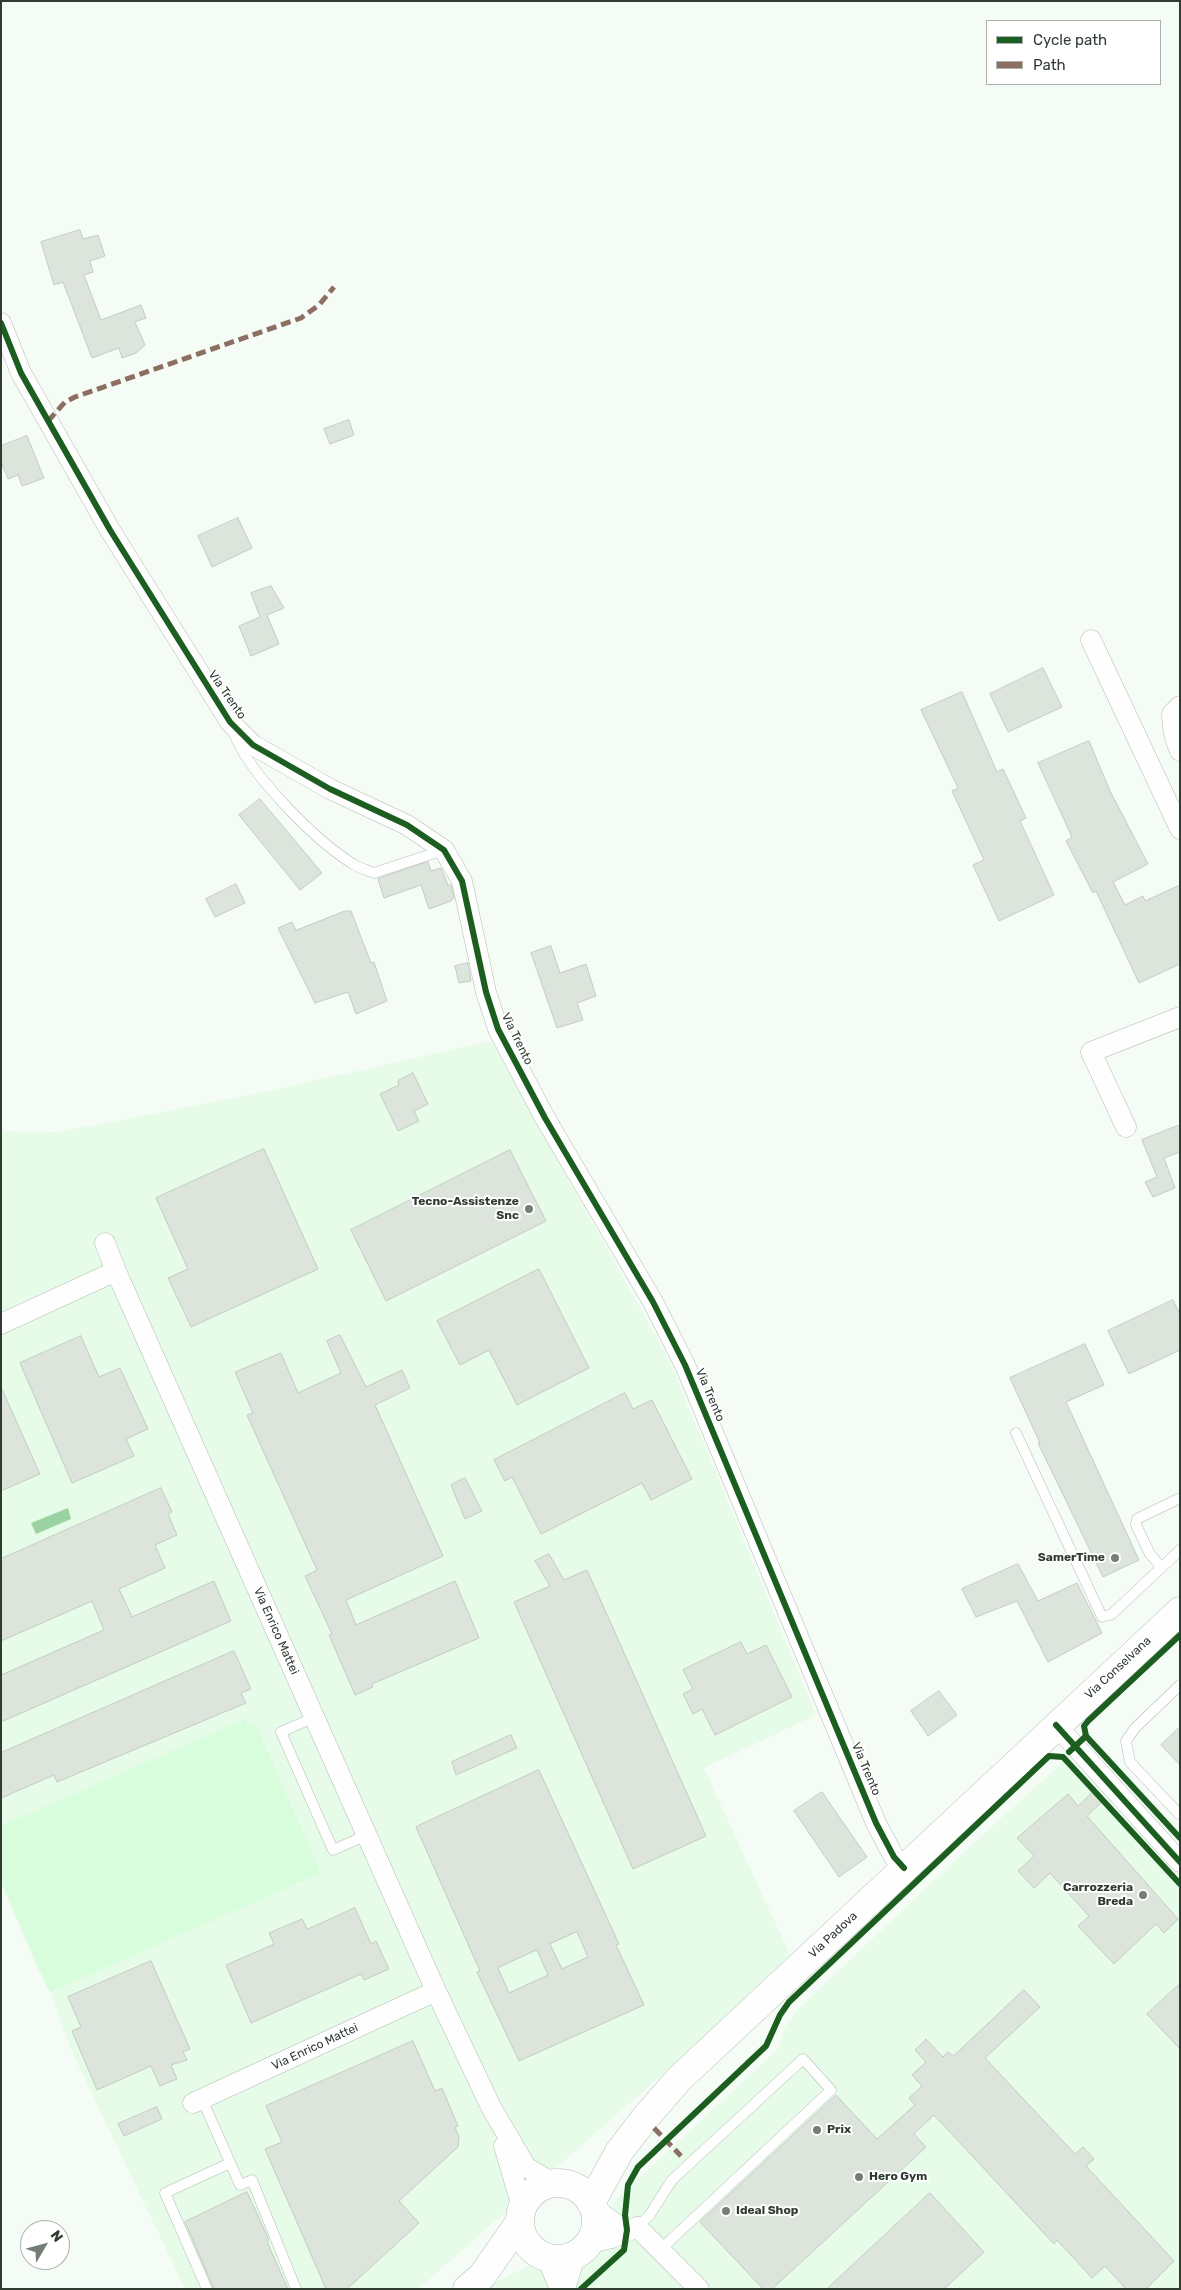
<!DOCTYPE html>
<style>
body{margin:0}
#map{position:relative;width:1181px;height:2290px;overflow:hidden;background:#f5fbf5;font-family:Rubik,sans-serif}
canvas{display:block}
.frame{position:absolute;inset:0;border:2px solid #303b32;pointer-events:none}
.legend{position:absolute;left:986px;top:20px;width:175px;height:65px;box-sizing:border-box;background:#fff;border:1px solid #acb1ad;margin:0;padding:6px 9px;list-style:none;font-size:15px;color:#303b32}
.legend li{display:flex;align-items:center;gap:10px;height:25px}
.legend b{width:25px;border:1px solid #acb1ad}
.north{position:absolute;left:20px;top:2220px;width:50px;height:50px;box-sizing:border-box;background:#fff;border:1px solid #acb1ad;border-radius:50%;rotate:53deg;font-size:14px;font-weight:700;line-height:20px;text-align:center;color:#303b32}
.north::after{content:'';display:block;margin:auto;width:18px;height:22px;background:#757e76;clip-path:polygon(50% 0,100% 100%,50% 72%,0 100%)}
</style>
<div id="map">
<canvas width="1181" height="2290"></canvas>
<div class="frame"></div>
<ul class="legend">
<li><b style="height:6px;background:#1b5e20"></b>Cycle path</li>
<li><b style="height:6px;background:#8d6e63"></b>Path</li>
</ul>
<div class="north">N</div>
</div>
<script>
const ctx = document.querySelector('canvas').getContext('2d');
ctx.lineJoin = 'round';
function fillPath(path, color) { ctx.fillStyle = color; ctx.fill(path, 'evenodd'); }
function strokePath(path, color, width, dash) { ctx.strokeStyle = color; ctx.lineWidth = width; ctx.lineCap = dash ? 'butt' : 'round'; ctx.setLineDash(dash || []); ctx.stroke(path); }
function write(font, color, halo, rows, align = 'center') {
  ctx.font = font + ' Rubik,sans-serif'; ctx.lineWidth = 4; ctx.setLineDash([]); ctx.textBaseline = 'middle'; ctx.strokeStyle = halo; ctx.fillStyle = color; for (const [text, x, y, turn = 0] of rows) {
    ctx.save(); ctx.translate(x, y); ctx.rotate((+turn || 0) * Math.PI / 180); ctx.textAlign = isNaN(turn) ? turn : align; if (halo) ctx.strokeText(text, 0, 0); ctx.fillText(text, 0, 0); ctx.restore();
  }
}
const built = new Path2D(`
 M491 1041 669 1360 816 1715 704 1768 790 1955 680 2059 418 2289H185L73 2054 50 1992 35 1964 1 1883V1131L59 1132 259 1093Z
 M1063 1762 1180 1889V2289H489L498 2280 550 2257 603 2212 778 2049 785 2027 796 2011 975 1842Z`);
const green = new Path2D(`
 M245 1719 248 1726 255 1723 321 1873 50 1992 1 1881V1826Z`);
const water = new Path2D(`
 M68 1508 71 1519 36 1534 31 1523Z`);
const building = new Path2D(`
 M80 230 83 239 98 235 105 256 90 261 93 272 84 275 101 320 141 305 146 318 135 322 145 345 136 353 122 358 119 348 92 358 63 282 54 285 41 242Z
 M349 420 354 435 330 444 324 429Z
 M27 436 44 478 22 486 18 475 8 479 1 462V446Z
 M238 518 252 548 212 567 198 536Z
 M271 586 284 608 267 615 279 644 251 656 239 626 260 617 251 593Z
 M1043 668 1062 707 1008 732 990 694Z
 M962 692 997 772 1003 769 1026 818 1020 821 1054 895 999 921 973 865 984 860 952 791 958 788 921 710Z
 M1089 741 1110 791 1148 864 1113 882 1125 905 1143 896 1145 901 1180 885V964L1139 983 1096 891 1093 893 1066 841 1072 837 1038 763Z
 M260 799 322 873 300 890 239 815Z
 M428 862 431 871 441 868 448 885H451L454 898 451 901 429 909 421 885 384 898 378 879Z
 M236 884 245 903 215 917 206 899Z
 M345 911H351L371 963 374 962 387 1001 356 1014 348 992 315 1003 278 928 292 922 296 930Z
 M551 946 560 973 586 964 596 996 577 1003 583 1020 557 1028 531 953Z
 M468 963 471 981 459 983 455 966Z
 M413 1073 428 1104 414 1111 419 1121 398 1131 380 1094 399 1085 398 1081Z
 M1180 1125V1152L1164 1158 1175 1188 1153 1197 1145 1182 1157 1177 1142 1140Z
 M264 1149 318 1269 191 1327 168 1278 188 1269 156 1198Z
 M510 1150 546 1221 386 1301 351 1230Z
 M539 1269 589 1368 517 1405 489 1350 460 1365 437 1321Z
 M1173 1300 1180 1314V1350L1129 1374 1108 1331Z
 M340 1335 366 1387 402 1370 410 1388 375 1405 443 1556 346 1600 356 1625 455 1581 479 1638 372 1684 373 1687 355 1695 329 1635 332 1634 305 1576 317 1570 247 1415 253 1413 235 1372 281 1353 298 1393 341 1373 327 1341Z
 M81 1336 99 1377 120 1368 148 1429 126 1439 134 1456 72 1483 20 1363Z
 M1085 1344 1104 1385 1066 1402 1139 1560 1103 1577 1038 1443H1040L1010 1378Z
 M1 1387 40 1474 1 1491Z
 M625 1393 633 1409 652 1400 692 1479 651 1500 642 1483 541 1534 512 1477 505 1481 494 1460Z
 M465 1478 482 1511 465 1519 451 1485Z
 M161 1488 172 1512 168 1514 177 1535 155 1545 165 1568 119 1589 132 1617 214 1581 231 1621 1 1722V1675L104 1630 92 1601 1 1641V1559Z
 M549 1554 564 1580 587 1570 706 1836 633 1869 514 1602 550 1586 535 1561Z
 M1018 1564 1038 1601 1077 1583 1102 1633 1048 1662 1017 1601 976 1617 962 1589Z
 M741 1642 747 1654 766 1645 792 1697 715 1735 702 1709 693 1714 683 1694 693 1689 683 1670Z
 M234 1651 251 1689 241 1693 246 1703 57 1782 54 1775 1 1798V1753Z
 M939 1691 957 1715 928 1736 911 1711Z
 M1180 1727V1765L1161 1745Z
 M511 1735 517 1748 456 1775 452 1762Z
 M539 1770 619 1944 616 1945 644 2005 519 2061 477 1972 480 1971 416 1827ZM577 1932 588 1957 562 1969 550 1944ZM537 1950 548 1975 509 1993 498 1968Z
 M1094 1791 1103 1801 1087 1816 1178 1919 1164 1933 1156 1924 1114 1964 1078 1926 1089 1916 1050 1873 1034 1888 1018 1871 1034 1856 1017 1838 1068 1794 1078 1806Z
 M822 1792 867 1857 839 1877 794 1811Z
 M355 1908 371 1944 376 1941 389 1969 364 1980 361 1974 251 2023 226 1965 274 1944 269 1933 302 1919 307 1929Z
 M151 1961 190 2049 183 2052 187 2060 171 2065 177 2079 160 2086 151 2066 97 2090 72 2031 81 2027 68 1997Z
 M1180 1984V2049L1147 2014Z
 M1024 1990 1040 2007 985 2058 1075 2154 1083 2147 1094 2159 1086 2166 1174 2261 1146 2289H1126L1105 2266 1092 2278 1057 2240 1054 2244 934 2115 914 2134 926 2147 772 2289H763L700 2222 836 2095 877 2139 915 2105 909 2098 922 2086 912 2075 926 2062 915 2050 926 2039 943 2057 948 2052 953 2056Z
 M413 2041 435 2091 442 2088 458 2126 455 2127 459 2137 458 2147 399 2201 419 2223 347 2289H326L265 2149 282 2142 266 2106Z
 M157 2107 162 2119 124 2136 118 2124Z
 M247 2192 268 2238V2244L288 2289H214L185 2222Z
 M930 2193 984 2252 944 2289H827Z`);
const service = new Path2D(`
 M234 733C248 773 316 841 353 864 359 868 367 870 374 873L444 850
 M1016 1433 1102 1617 1112 1614 1180 1550
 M1161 1567 1150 1554 1136 1525 1137 1519 1180 1498
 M1180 1685 1135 1728 1126 1741 1130 1762 1180 1815
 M315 1717 281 1732 333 1850 367 1835
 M202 2099 240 2185 252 2180 296 2289
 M637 2227 649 2216 672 2180 803 2059 831 2090 661 2249
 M207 2289 165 2193 230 2163`);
const minor = new Path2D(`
 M1 323 21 373 110 530 230 722 253 745 330 789 407 825 444 850 462 881 486 992 498 1029 545 1118 653 1302 685 1365 876 1823 894 1857 904 1868
 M1091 640 1180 829
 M1180 706 1172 714C1172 728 1174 738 1180 751
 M1126 1127 1091 1052 1180 1017
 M105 1243 116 1271
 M1 1324 116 1271 436 1991 491 2107 526 2167 553 2183
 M1056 1725 1180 1862
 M193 2103 436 1991
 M504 2146 522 2207
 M593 2207 611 2221 627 2230
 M589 2243 612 2238 637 2227 699 2289
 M547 2258 560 2289
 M565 2289 575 2256`);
const secondary = new Path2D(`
 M520 2221a38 38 0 1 1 76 0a38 38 0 1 1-76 0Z
 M591 2203 619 2152 645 2118 679 2079 1180 1611
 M467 2289 482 2276 519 2223`);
const quiet = new Path2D(`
 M48 421 65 402 75 397 301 318 319 305 334 287
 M654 2128 681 2156`);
const cycleway = new Path2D(`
 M1 323 21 373 110 530 230 722 253 745 330 789 407 825 444 850 462 881 486 992 498 1029 545 1118 653 1302 685 1365 876 1823 894 1857 904 1868
 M1056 1725 1180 1862
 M1086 1736 1180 1838
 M1069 1752 1086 1736 1084 1726 1088 1721 1180 1635
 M581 2289 624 2250 627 2230 625 2215 628 2185 638 2167 766 2046 780 2015 789 2002 1049 1756 1063 1757 1180 1884`);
const markers = [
 [529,1209,5,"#757e76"],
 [1115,1558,5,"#757e76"],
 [1143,1895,5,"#757e76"],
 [817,2130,5,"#757e76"],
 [859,2177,5,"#757e76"],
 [726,2211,5,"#757e76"]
];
const streetNames = [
 ["Via Trento",227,695,55],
 ["Via Trento",517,1039,64],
 ["Via Trento",710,1395,67],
 ["Via Enrico Mattei",276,1631,66],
 ["Via Conselvana",1118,1668,-43],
 ["Via Trento",866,1769,67],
 ["Via Padova",833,1935,-43],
 ["Via Enrico Mattei",315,2047,-25]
];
const poiNames = [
 ["Tecno-Assistenze",519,1202],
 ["Snc",519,1216],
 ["SamerTime",1105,1558],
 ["Carrozzeria",1133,1888],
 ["Breda",1133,1902],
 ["Prix",827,2130,"left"],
 ["Hero Gym",869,2177,"left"],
 ["Ideal Shop",736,2211,"left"]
];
fillPath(built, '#e6fce8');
fillPath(green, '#d8fddd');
fillPath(water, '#9ad2a3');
fillPath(building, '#dce4dc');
strokePath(building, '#c4cbc4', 1);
strokePath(service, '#b4bcb5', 11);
strokePath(minor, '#b4bcb5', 21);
strokePath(secondary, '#b4bcb5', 29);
strokePath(service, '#fefefe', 10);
strokePath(minor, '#fefefe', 20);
strokePath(secondary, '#fefefe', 28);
strokePath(quiet, '#8d6e63', 5, [10, 5]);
strokePath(cycleway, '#1b5e20', 6);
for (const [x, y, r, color] of markers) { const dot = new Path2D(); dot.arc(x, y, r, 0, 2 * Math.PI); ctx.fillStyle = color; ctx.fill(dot); strokePath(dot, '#fff', 2); }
write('12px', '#303b32', '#fff', streetNames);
write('bold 12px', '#303b32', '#fff', poiNames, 'right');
</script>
